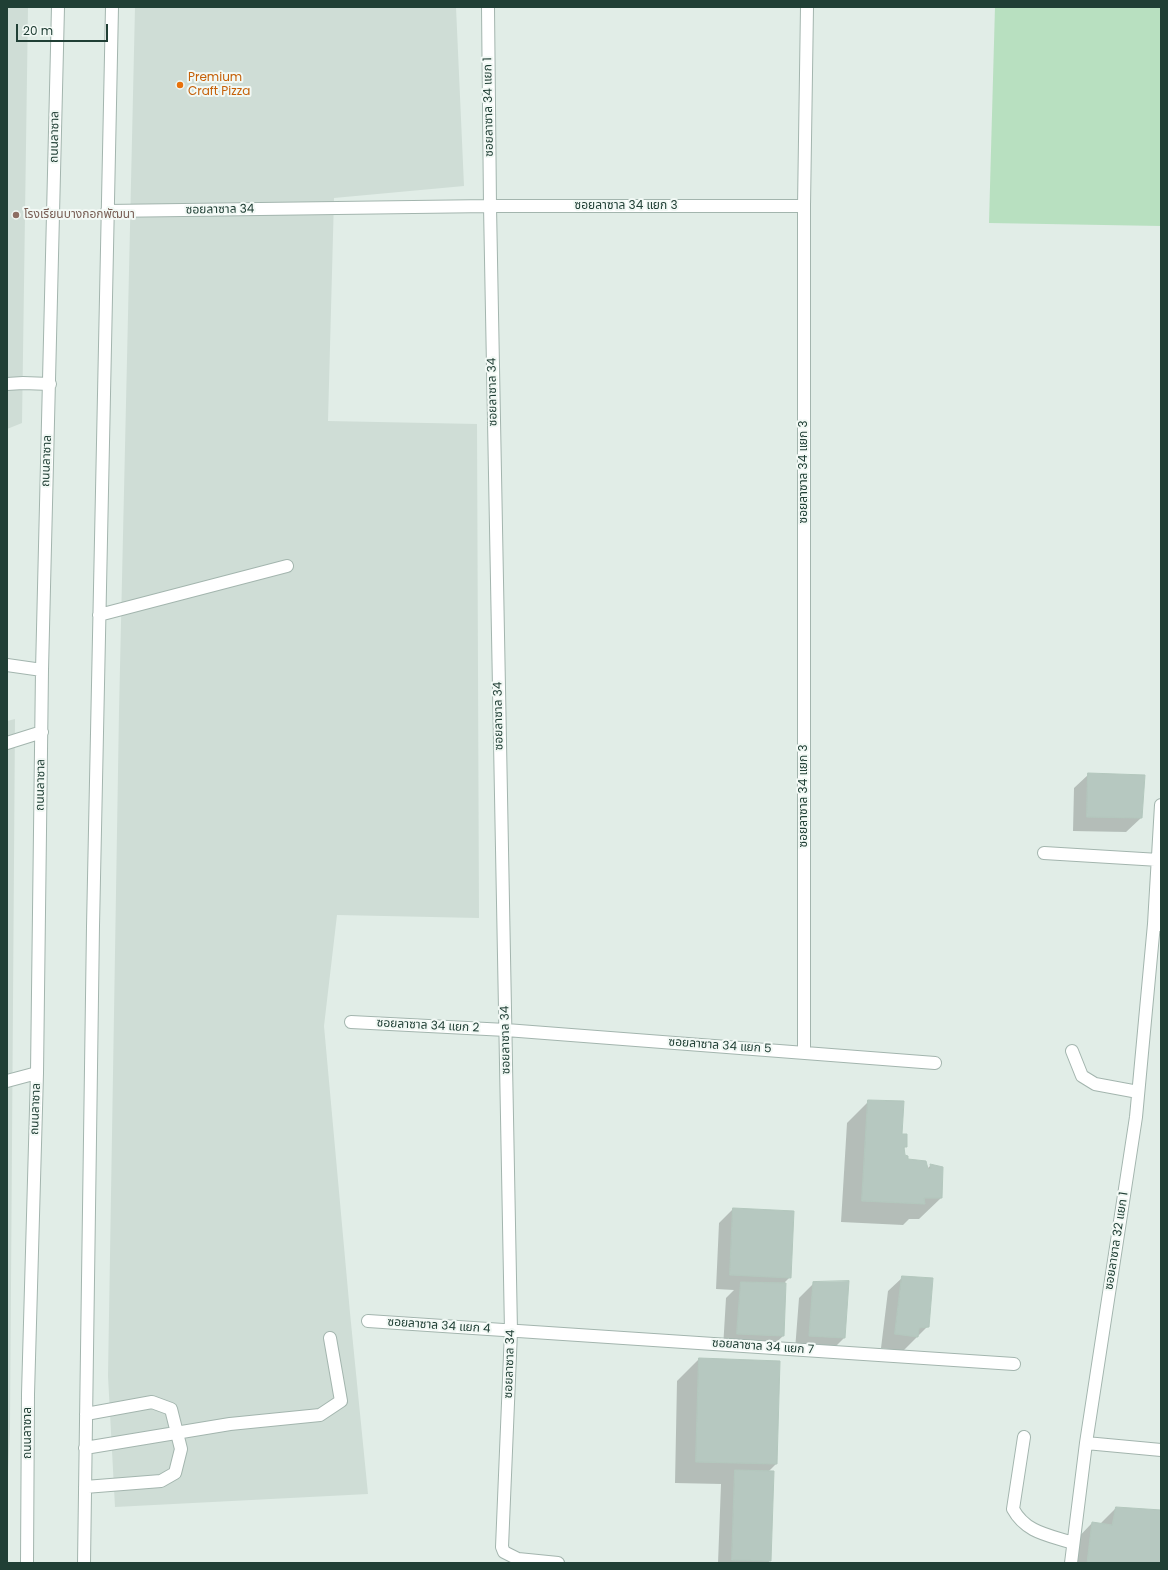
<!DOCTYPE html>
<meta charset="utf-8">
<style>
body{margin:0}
#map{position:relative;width:1168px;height:1570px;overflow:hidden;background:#e1ede7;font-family:Poppins,sans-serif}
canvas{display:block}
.frame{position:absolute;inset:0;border:8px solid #203f35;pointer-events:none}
.scale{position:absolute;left:16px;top:24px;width:92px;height:18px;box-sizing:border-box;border:2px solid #203f35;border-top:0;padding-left:5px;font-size:12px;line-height:14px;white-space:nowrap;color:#203f35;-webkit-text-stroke:3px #f2f9f5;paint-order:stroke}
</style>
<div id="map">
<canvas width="1168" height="1570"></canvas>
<div class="frame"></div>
<div class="scale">20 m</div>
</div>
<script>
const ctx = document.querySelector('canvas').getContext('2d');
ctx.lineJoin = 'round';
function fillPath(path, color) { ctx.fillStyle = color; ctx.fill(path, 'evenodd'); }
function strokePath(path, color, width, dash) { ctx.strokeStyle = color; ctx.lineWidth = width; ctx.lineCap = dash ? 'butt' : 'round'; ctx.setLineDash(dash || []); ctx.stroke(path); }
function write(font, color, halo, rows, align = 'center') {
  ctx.font = font + ' Poppins,"Noto Sans Thai",sans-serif'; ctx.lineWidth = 4; ctx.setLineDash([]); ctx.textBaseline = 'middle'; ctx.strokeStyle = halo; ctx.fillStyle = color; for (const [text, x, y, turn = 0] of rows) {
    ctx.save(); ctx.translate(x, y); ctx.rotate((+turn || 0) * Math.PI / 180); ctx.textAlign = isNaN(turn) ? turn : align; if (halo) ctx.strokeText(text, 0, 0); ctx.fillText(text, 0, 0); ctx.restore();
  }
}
const built = new Path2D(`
 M7 7H28L22 423 7 429Z
 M135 7H456L464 186 334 198 328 421 477 424 479 918 337 915 324 1026 350 1313 368 1494 115 1507 108 1376 119 711Z
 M15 719 10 1426 7 1494V721Z`);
const green = new Path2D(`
 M995 7H1161V226L989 223Z`);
const shadow = new Path2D(`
 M1089 774 1141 818 1126 832 1073 831 1074 788Z
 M869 1101 900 1135 906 1146 903 1149 904 1156 907 1160 927 1169 931 1165 941 1198 919 1219H909L903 1225 841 1222 847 1123Z
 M733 1209 790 1277 785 1282 783 1336 768 1350 723 1348 726 1298 734 1290 716 1289 719 1223Z
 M903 1277 928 1326 903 1351 881 1348 888 1291Z
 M814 1283 844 1338 830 1352 795 1350 799 1298Z
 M699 1359 779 1362 776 1464 768 1472 770 1560 768 1563H718L721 1484 675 1483 677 1381Z
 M1116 1508 1161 1511V1563H1068L1071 1545 1092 1523 1100 1524Z`);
const building = new Path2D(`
 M1088 773 1145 775 1142 818 1087 817Z
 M868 1100 904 1101 902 1134H907V1147H904L905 1155 908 1156V1159L926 1161 928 1169H931L930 1164 943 1167 942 1198H924L925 1204 862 1201Z
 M733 1208 794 1211 791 1278 730 1275Z
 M902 1276 933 1278 929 1327 919 1328 918 1337 895 1334Z
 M849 1281 845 1338 809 1336 813 1282Z
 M741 1282 786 1283 784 1336 737 1334Z
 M699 1358 780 1361 777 1464 696 1462Z
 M735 1470 774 1471 771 1561 732 1560Z
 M1116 1507 1161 1510V1563H1087L1092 1522 1112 1525Z`);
const minor = new Path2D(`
 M488 7 490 206H804V1053
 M804 206 807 7
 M107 211 490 206 511 1331 502 1547 504 1552 518 1559 558 1563
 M7 384 23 383 50 384
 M99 615 287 566
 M7 665 42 670
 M7 743 42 732
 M1044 853 1159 860
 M1154 924 1161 805
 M351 1022 506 1030 935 1063
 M1072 1051 1082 1076 1095 1084 1138 1092
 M7 1081 37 1073
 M368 1321 1014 1364
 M1024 1437 1013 1509C1026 1533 1049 1535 1073 1543
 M1086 1443 1161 1450
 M85 1448 230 1424 320 1415 341 1401 330 1338
 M85 1487 161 1481 175 1473 181 1449 171 1409 152 1402 86 1414
 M27 1563 28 1394 37 1073 42 670 58 7
 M84 1563 93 926 112 7
 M1071 1563 1086 1443 1136 1117 1154 924 1161 925`);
const markers = [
 [180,85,4,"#e8710a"],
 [16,215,4,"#8d6e63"]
];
const foodNames = [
 ["Premium",188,78],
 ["Craft Pizza",188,92]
];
const streetNames = [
 ["ซอยลาซาล 34 แยก 1",489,107,-91],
 ["ถนนลาซาล",55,137,-89],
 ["ซอยลาซาล 34 แยก 3",626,206],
 ["ซอยลาซาล 34",220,210,-1],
 ["ซอยลาซาล 34",493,392,-91],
 ["ถนนลาซาล",47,461,-88],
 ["ซอยลาซาล 34 แยก 3",804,472,-90],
 ["ซอยลาซาล 34",499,716,-91],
 ["ถนนลาซาล",41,785,-89],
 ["ซอยลาซาล 34 แยก 3",804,796,-90],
 ["ซอยลาซาล 34 แยก 2",428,1026,3],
 ["ซอยลาซาล 34",506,1040,-91],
 ["ซอยลาซาล 34 แยก 5",720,1046,4],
 ["ถนนลาซาล",36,1109,-88],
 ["ซอยลาซาล 32 แยก 1",1117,1241,-81],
 ["ซอยลาซาล 34 แยก 4",439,1326,4],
 ["ซอยลาซาล 34 แยก 7",763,1347,4],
 ["ซอยลาซาล 34",510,1364,-88],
 ["ถนนลาซาล",28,1433,-90]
];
const educationNames = [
 ["โรงเรียนบางกอกพัฒนา",24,215]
];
fillPath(built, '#cfddd6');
fillPath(green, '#b8e0c0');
fillPath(shadow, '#0003');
fillPath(building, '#b6c8c0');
strokePath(building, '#b3c7bd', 1);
strokePath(minor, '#a3b5ae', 14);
strokePath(minor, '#fff', 12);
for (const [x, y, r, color] of markers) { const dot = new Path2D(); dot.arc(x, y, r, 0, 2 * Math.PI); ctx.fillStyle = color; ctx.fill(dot); strokePath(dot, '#f2f9f5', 1.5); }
write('12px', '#c56008', '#f2f9f5', foodNames, 'left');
write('12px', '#203f35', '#f2f9f5', streetNames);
write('12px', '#785e54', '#f2f9f5', educationNames, 'left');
</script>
